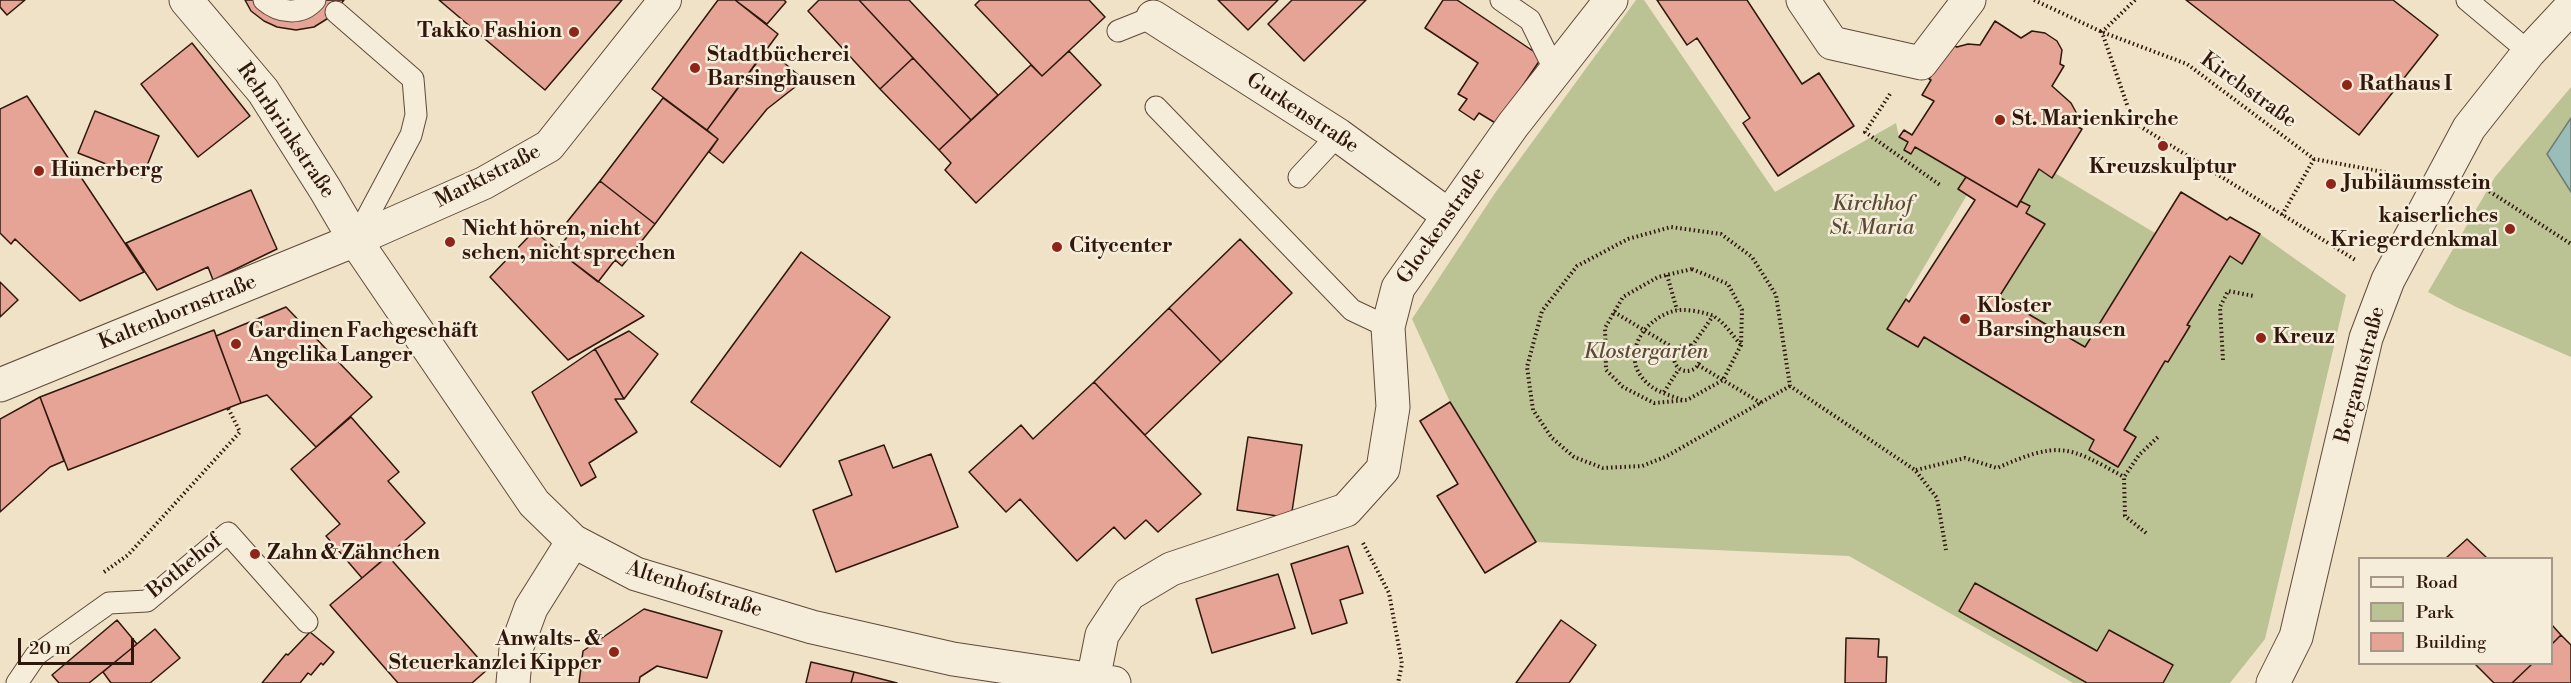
<!DOCTYPE html>
<meta charset="utf-8">
<style>
body{margin:0}
#map{position:relative;width:2571px;height:683px;overflow:hidden;background:#f0e2c6;font-family:"Libre Bodoni",serif}
canvas{display:block}
.legend{position:absolute;left:2358px;top:557px;width:195px;height:108px;box-sizing:border-box;background:#f5ecda;border:2px solid #a69788;margin:0;padding:8px 10px;list-style:none;font-size:18px;color:#2f170c}
.legend li{display:flex;align-items:center;gap:12px;height:30px}
.legend b{width:30px;border:2px solid #a69788}
.scale{position:absolute;left:18px;top:638px;width:116px;height:27px;box-sizing:border-box;border:3px solid #2f170c;border-top:0;padding-left:8px;font-size:18px;line-height:21px;white-space:nowrap;color:#2f170c;-webkit-text-stroke:4px #f5ecda;paint-order:stroke}
</style>
<div id="map">
<canvas width="2571" height="683"></canvas>
<ul class="legend">
<li><b style="height:8px;background:#f5ecda"></b>Road</li>
<li><b style="height:16px;background:#bbc394"></b>Park</li>
<li><b style="height:16px;background:#e5a496"></b>Building</li>
</ul>
<div class="scale">20 m</div>
</div>
<script>
const ctx = document.querySelector('canvas').getContext('2d');
ctx.lineJoin = 'round';
function fillPath(path, color) { ctx.fillStyle = color; ctx.fill(path, 'evenodd'); }
function strokePath(path, color, width, dash) { ctx.strokeStyle = color; ctx.lineWidth = width; ctx.lineCap = dash ? 'butt' : 'round'; ctx.setLineDash(dash || []); ctx.stroke(path); }
function write(font, color, halo, rows, align = 'center') {
  ctx.font = font + ' "Libre Bodoni",serif'; ctx.lineWidth = 5; ctx.setLineDash([]); ctx.textBaseline = 'middle'; ctx.strokeStyle = halo; ctx.fillStyle = color; for (const [text, x, y, turn = 0] of rows) {
    ctx.save(); ctx.translate(x, y); ctx.rotate((+turn || 0) * Math.PI / 180); ctx.textAlign = isNaN(turn) ? turn : align; if (halo) ctx.strokeText(text, 0, 0); ctx.fillText(text, 0, 0); ctx.restore();
  }
}
const green = new Path2D(`
 M1636 0H1644L1775 192 1896 123 1899 137 1908 142 1904 150 1911 153 1915 147 1966 177 1959 189 1967 195 1887 329 1917 347 1924 337 2094 440 2089 450 2118 467 2136 437 2124 430 2165 361 2168 362 2190 326 2187 325 2230 256 2242 263 2260 234 2346 295 2265 639 2230 683H2073L1849 556 1536 542 1450 402 1412 319 1495 193Z
 M2571 87V357L2458 308 2428 292 2495 177Z
 M2039 169 2052 177 2055 173 2155 233 2085 347 1999 297 2044 224 2026 213 2030 206 2020 201Z`);
const water = new Path2D(`
 M2571 118V192L2547 154Z`);
const building = new Path2D(`
 M0 0H25L7 15 0 7Z
 M245 0H344L330 17 314 27 296 30 277 27 264 21 251 11Z
 M439 0H622L545 90Z
 M718 0H735L778 34 707 130 652 89Z
 M735 0H784L786 2 767 24Z
 M819 0H859L913 58 880 89 808 11Z
 M859 0H909L998 95 971 120Z
 M980 0H1089L1105 17 1042 76 975 5Z
 M1218 0H1278L1248 30Z
 M1292 0H1366L1304 61 1268 24Z
 M1443 0H1457L1542 57 1497 124 1479 113 1474 120 1459 110 1467 99 1458 94 1478 63 1425 28Z
 M1657 0H1747L1802 84 1819 73 1854 126 1778 176 1743 123 1750 118 1697 38 1687 45Z
 M2186 0H2393L2438 35 2359 135Z
 M1995 21 2021 38 2032 31 2045 33 2057 41 2062 50 2060 64 2064 66 2052 86 2071 103 2077 114 2078 127 2082 129 2052 178 2039 169 2017 207 1915 147 1911 154 1904 150 1908 142 1899 137 1904 130 1912 135 1934 101 1922 95 1931 80 1929 79 1952 45 1957 47 1968 44 1980 45Z
 M192 43 250 116 198 157 141 84Z
 M767 48 804 80 767 109 723 163 709 152 718 139 707 130Z
 M1069 51 1101 85 976 203 945 170 951 163 939 150 1031 65 1042 76Z
 M913 58 971 120 939 150 880 89Z
 M27 96 144 272 80 301 15 239 11 244 0 233V109Z
 M663 98 718 139 655 224 600 181Z
 M95 111 159 136 142 178 78 153Z
 M1966 177 2017 207 2020 201 2030 206 2026 213 2045 224 1999 297 2085 347 2181 192 2227 220 2230 217 2260 234 2242 264 2230 256 2187 325 2190 326 2168 362 2165 361 2124 430 2136 437 2118 467 2089 450 2094 440 1924 337 1918 347 1887 329 1906 299 1909 302 1975 200 1958 189Z
 M600 181 655 224 622 266 615 260 598 282 557 250 574 228 567 222Z
 M251 190 277 249 213 280 208 267 157 290 126 243Z
 M534 231 557 250 644 316 568 360 490 277Z
 M1240 239 1292 293 1221 362 1169 308Z
 M801 252 890 317 780 467 691 402Z
 M0 282 18 300 0 317Z
 M286 307 372 397 316 447 267 395 241 403 216 336Z
 M1169 308 1221 362 1145 435 1094 382Z
 M214 330 241 403 68 470 40 397Z
 M629 331 658 354 624 399 595 349Z
 M595 349 624 399H615L637 432 589 463 596 477 581 486 532 392Z
 M1094 382 1201 494 1158 532 1146 520 1125 539 1114 527 1077 561 1020 499 1006 512 969 472 1021 425 1033 439Z
 M40 397 64 461 50 467 0 512V419Z
 M1450 402 1536 542 1485 573 1437 496 1458 484 1420 421Z
 M351 417 399 472 388 481 425 523 362 578 326 536 340 524 291 469Z
 M1248 437 1302 445 1291 518 1237 510Z
 M884 445 893 468 931 454 958 527 836 572 813 510 852 495 839 461Z
 M2467 539 2487 558H2446Z
 M1348 546 1363 593 1340 600 1347 623 1312 634 1291 564Z
 M388 556 488 669 472 683H398L330 605Z
 M1278 574 1295 628 1212 653 1196 599Z
 M1975 583 2097 651 2109 630 2173 665 2163 683H2087L1959 611Z
 M644 609 722 631 707 678 657 666 640 677 639 683H579L583 651Z
 M117 620 137 644 89 683H59L52 675Z
 M1561 620 1596 645 1569 683H1516Z
 M2552 625 2561 635 2552 644Z
 M155 629 180 658 150 683H111L103 672Z
 M310 632 334 652 323 665 321 663 311 675 308 673 300 683H262L286 654 288 655Z
 M2561 635 2571 645V683H2512L2532 664H2552V644Z
 M1846 638 1879 639 1878 657H1887L1886 683H1845Z
 M811 662 854 672 851 683H806Z
 M2475 664H2532L2512 683H2494Z
 M854 672 897 683H851Z`);
const path = new Path2D(`
 M2034 0 2102 32 2187 64 2314 159 2400 175 2401 179
 M2135 0 2102 32 2133 122 2357 261
 M1890 94 1865 132 1940 185
 M2478 184 2571 244
 M2282 215 2314 159
 M1692 269 1728 284 1742 310 1741 345 1723 380 1687 400 1654 403 1623 387 1606 370 1605 328 1623 297 1658 277Z
 M1667 275 1677 310
 M1614 312 1677 350
 M1674 358a13 13 0 1 1 26 0a13 13 0 1 1-26 0Z
 M1692 346 1713 316
 M2223 360 2220 307 2228 291 2254 296
 M1698 365 1761 403
 M1790 386 1665 457 1642 466 1603 468 1574 457 1552 438 1533 410 1527 367 1542 311 1577 266 1628 239 1671 227 1721 234 1752 257 1776 295 1790 386 1915 470 1937 498 1946 550
 M1664 392 1679 369
 M1682 400C1673 396 1660 393 1652 387 1617 362 1640 320 1674 311 1683 308 1703 312 1711 315 1722 319 1733 336 1741 345
 M1916 470 1965 458 1997 468C2059 441 2067 445 2124 477
 M2146 533 2125 516 2124 477 2139 455 2159 436
 M1363 543 1389 593 1402 664 1398 683
 M104 572 128 555 240 432 228 408`);
const service = new Path2D(`
 M264 0C279 13 301 16 315 0
 M1501 0 1530 20 1555 71
 M2467 0 2529 52
 M336 12 413 79 416 115 411 135 355 240
 M1118 31 1153 17
 M1156 107 1352 310 1388 327
 M1299 177 1338 135
 M17 683 36 655 109 603 147 601 228 533 307 622`);
const pedestrian = new Path2D(`
 M355 240 484 183 549 146 665 0`);
const minor = new Path2D(`
 M186 0 263 91 325 189 355 240 534 503 573 541 636 574 812 627 953 659 1114 683
 M1803 0 1832 43 1921 63 1969 0
 M1153 17 1338 135 1448 215
 M0 385 355 240
 M1093 680 1102 635 1129 594 1171 569 1346 510 1383 469 1393 407 1388 327 1398 288 1513 125 1611 0
 M513 683 516 649 531 608 573 541
 M2273 683 2296 637 2366 338 2388 280 2469 128 2529 52 2571 7`);
const markers = [
 [574,32,6,"#8f2418"],
 [695,68,6,"#8f2418"],
 [2347,85,6,"#8f2418"],
 [2000,120,6,"#8f2418"],
 [2163,146,6,"#8f2418"],
 [39,171,6,"#8f2418"],
 [2331,184,6,"#8f2418"],
 [2510,229,6,"#8f2418"],
 [450,242,6,"#8f2418"],
 [1057,247,6,"#8f2418"],
 [1965,319,6,"#8f2418"],
 [2261,338,6,"#8f2418"],
 [236,344,6,"#8f2418"],
 [255,554,6,"#8f2418"],
 [614,652,6,"#8f2418"]
];
const poiNames = [
 ["Takko Fashion",562,32,"right"],
 ["Stadtbücherei",707,56],
 ["Barsinghausen",707,80],
 ["Rathaus I",2359,85],
 ["St. Marienkirche",2012,120],
 ["Kreuzskulptur",2163,168,"center"],
 ["Hünerberg",51,171],
 ["Jubiläumsstein",2343,184],
 ["kaiserliches",2498,217,"right"],
 ["Kriegerdenkmal",2498,241,"right"],
 ["Nicht hören, nicht",462,230],
 ["sehen, nicht sprechen",462,254],
 ["Citycenter",1069,247],
 ["Kloster",1977,307],
 ["Barsinghausen",1977,331],
 ["Gardinen Fachgeschäft",248,332],
 ["Angelika Langer",248,356],
 ["Kreuz",2273,338],
 ["Zahn & Zähnchen",267,554],
 ["Anwalts- &",602,640,"right"],
 ["Steuerkanzlei Kipper",602,664,"right"]
];
const streetNames = [
 ["Kirchstraße",2248,91,36],
 ["Gurkenstraße",1302,114,33],
 ["Rehrbrinkstraße",285,131,56],
 ["Marktstraße",488,177,-27],
 ["Glockenstraße",1442,226,-55],
 ["Kaltenbornstraße",178,313,-22],
 ["Bergamtstraße",2361,375,-75],
 ["Bothehof",185,567,-39],
 ["Altenhofstraße",694,590,18]
];
const parkNames = [
 ["Kirchhof",1872,205],
 ["St. Maria",1872,229],
 ["Klostergarten",1646,353]
];
fillPath(green, '#bbc394');
fillPath(water, '#9bbdba');
strokePath(water, '#707b74', 1.5);
fillPath(building, '#e5a496');
strokePath(building, '#2f170c', 1.5);
strokePath(service, '#5f4a3a', 23);
strokePath(pedestrian, '#5f4a3a', 34);
strokePath(minor, '#5f4a3a', 35);
strokePath(path, '#2f170c', 4, [1.5, 3]);
strokePath(service, '#f5ecda', 21);
strokePath(pedestrian, '#f5ecda', 32);
strokePath(minor, '#f5ecda', 33);
for (const [x, y, r, color] of markers) { const dot = new Path2D(); dot.arc(x, y, r, 0, 2 * Math.PI); ctx.fillStyle = color; ctx.fill(dot); strokePath(dot, '#f5ecda', 2); }
write('bold 21px', '#2f170c', '#f5ecda', poiNames, 'left');
write('21px', '#2f170c', '#f5ecda', streetNames);
write('italic 21px', '#594b35', '#f5ecda', parkNames);
</script>
